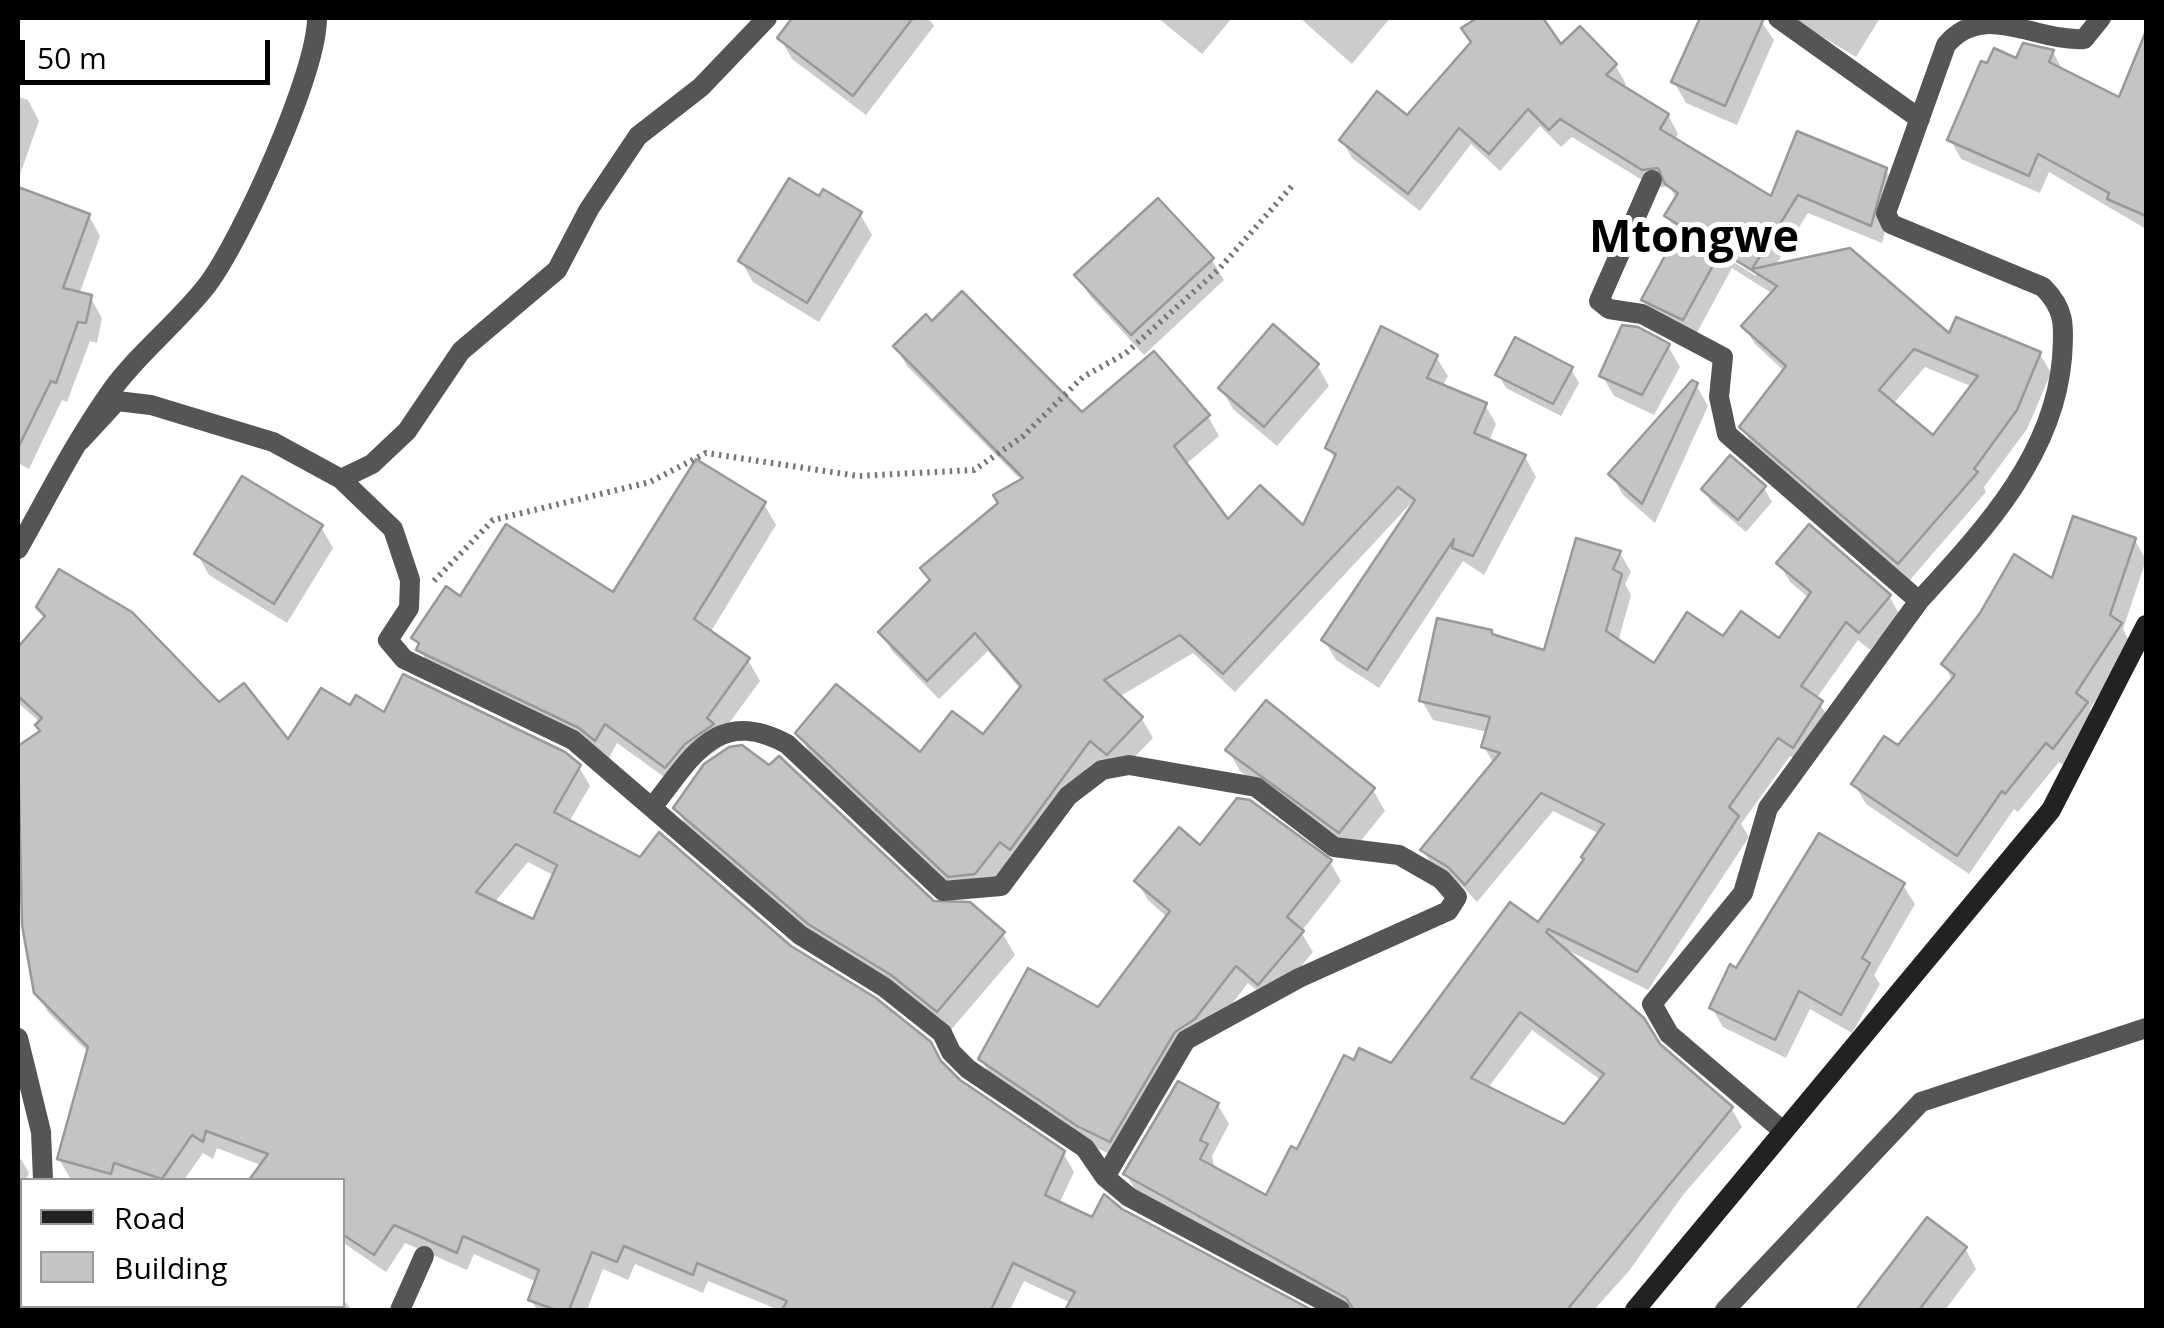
<!DOCTYPE html>
<style>
body{margin:0}
#map{position:relative;width:2164px;height:1328px;overflow:hidden;background:#fff;font-family:"Open Sans",sans-serif}
canvas{display:block}
.frame{position:absolute;inset:0;border:20px solid #000;pointer-events:none}
.legend{position:absolute;left:20px;top:1178px;width:325px;height:130px;box-sizing:border-box;background:#fff;border:2px solid #999;margin:0;padding:12px 18px;list-style:none;font-size:30px;color:#000}
.legend li{display:flex;align-items:center;gap:20px;height:50px}
.legend b{width:50px;border:2px solid #999}
.scale{position:absolute;left:20px;top:40px;width:250px;height:45px;box-sizing:border-box;border:5px solid #000;border-top:0;padding-left:12px;font-size:30px;line-height:35px;white-space:nowrap;color:#000;-webkit-text-stroke:8px #fff;paint-order:stroke}
</style>
<div id="map">
<canvas width="2164" height="1328"></canvas>
<div class="frame"></div>
<ul class="legend">
<li><b style="height:12px;background:#222"></b>Road</li>
<li><b style="height:28px;background:#c4c4c4"></b>Building</li>
</ul>
<div class="scale">50 m</div>
</div>
<script>
const ctx = document.querySelector('canvas').getContext('2d');
ctx.lineJoin = 'round';
function fillPath(path, color) { ctx.fillStyle = color; ctx.fill(path, 'evenodd'); }
function strokePath(path, color, width, dash) { ctx.strokeStyle = color; ctx.lineWidth = width; ctx.lineCap = dash ? 'butt' : 'round'; ctx.setLineDash(dash || []); ctx.stroke(path); }
function write(font, color, halo, rows, align = 'center') {
  ctx.font = font + ' "Open Sans",sans-serif'; ctx.lineWidth = 10; ctx.setLineDash([]); ctx.textBaseline = 'middle'; ctx.strokeStyle = halo; ctx.fillStyle = color; for (const [text, x, y, turn = 0] of rows) {
    ctx.save(); ctx.translate(x, y); ctx.rotate((+turn || 0) * Math.PI / 180); ctx.textAlign = isNaN(turn) ? turn : align; if (halo) ctx.strokeText(text, 0, 0); ctx.fillText(text, 0, 0); ctx.restore();
  }
}
const shadow = new Path2D(`
 M796 18H928L934 26 866 115 792 59 780 38Z
 M1158 18H1232L1202 54Z
 M1300 18H1390L1352 64Z
 M1482 18H1540L1560 48 1615 65 1626 84 1622 88 1668 115 1678 134 1675 140 1772 200 1886 170 1896 189 1882 243 1808 213 1775 266 1950 338 2040 354 2051 373 2027 429 1984 487 1986 492 1909 581 1753 446 1742 427 1785 372 1755 344 1744 326 1773 294 1732 268 1694 338 1655 319 1644 300 1678 235 1667 216 1677 200 1669 186 1655 188 1572 137 1561 147 1540 126 1500 171 1471 144 1420 211 1352 158 1342 140 1408 118 1473 44 1465 29ZM1711 242 1756 270V276L1709 247ZM1925 367 1973 387 1934 438 1893 404Z
 M1702 18H1759L1774 40 1737 125 1686 103 1674 82Z
 M1791 18H1880L1856 57Z
 M2145 43 2146 229 2049 172 2040 193 1961 159 1950 139 2017 62 2053 52 2064 73 2120 100Z
 M18 97 28 100 39 121 18 180Z
 M18 190 89 216 100 236 79 295 90 297 102 318 97 343 90 341 67 402 62 400 29 469 18 463Z
 M820 199 860 214 872 235 819 322 753 282 741 261Z
 M1212 260 1224 280 1144 355 1090 296 1078 276Z
 M1668 346 1680 367 1654 415 1614 396 1602 375Z
 M896 347 1082 415 1208 416 1219 436 1185 465 1228 523 1304 530 1336 461 1328 448 1436 357 1448 376 1442 387 1485 405 1496 424 1489 442 1525 457 1536 477 1484 575 1463 561 1379 688 1336 660 1324 640 1414 500 1235 692 1193 653 1119 697 1142 719 1153 738 1119 773 1102 759 1022 868 986 893 961 896 810 753 798 733 920 756 983 738 1021 690 988 651 939 699 892 651 881 632 931 583 923 569 1022 481 907 366Z
 M1317 365 1329 386 1277 446 1233 409 1221 388Z
 M1571 369 1579 383 1561 416 1506 388 1498 374Z
 M1696 385 1708 406 1655 523 1623 495 1611 474Z
 M1764 488 1772 502 1746 532 1712 503 1704 490Z
 M764 504 776 525 710 633 748 660 760 681 719 737 724 745 696 765 678 787 617 743 608 760 431 670 414 638 461 600 614 595Z
 M321 527 333 548 287 623 209 575 197 554Z
 M2135 540 2146 560 2123 629 2131 645 2090 709 2098 723 2066 767 2059 762 2018 812 2014 809 1969 874 1866 804 1854 784 1898 748 1953 681 1944 665 2053 582Z
 M1620 553 1631 572 1625 584 1631 595 1618 642 1655 666 1724 639 1779 641 1809 598 1790 582 1779 563 1889 596 1900 615 1870 650 1858 640 1816 699 1832 722 1804 765 1790 756 1741 824 1749 837 1648 990 1563 948 1658 1046 1731 1108 1742 1127 1683 1195 1629 1271 1594 1310H1349L1137 1193 1126 1174 1218 1105 1229 1124 1212 1156 1215 1170 1267 1198 1355 1063 1392 1067 1539 925 1586 861 1600 834 1553 811 1477 902 1462 886 1434 869 1423 850 1494 764 1484 747 1488 732 1433 720 1422 701 1494 637 1546 654ZM1532 1030 1602 1081 1565 1127 1487 1089Z
 M39 607 288 743 350 709 579 767 590 786 569 822 790 948 959 1082 1063 1153 1074 1172 1059 1204 1093 1220 1121 1211 1309 1310H1067L1071 1303 1024 1281 1010 1310H779L708 1281 703 1293 635 1264 628 1280 603 1269 587 1310H537L531 1300 537 1282 474 1254 467 1270 405 1243 386 1272 342 1242V1180H265L259 1171 263 1166 217 1148 213 1159 203 1153 184 1180 70 1178 59 1159 89 1053 48 1012 36 992 18 875V749L42 732 41 723 18 703V651L46 619ZM528 862 555 876 534 922 494 903Z
 M1228 750 1373 790 1385 811 1351 853 1240 771Z
 M676 808 1003 934 1015 955 950 1031 823 945 688 829Z
 M1201 848 1330 862 1341 881 1301 932 1313 952 1271 1002 1248 983 1206 1038 1184 1052 1121 1159 1090 1145 992 1078 981 1059 1099 1010 1168 918 1148 900 1137 882Z
 M1903 885 1915 904 1874 975 1880 984 1852 1033 1810 1009 1786 1058 1723 1027 1712 1008Z
 M18 1154 29 1173 18 1196Z
 M18 1220 22 1228V1256L18 1265Z
 M1928 1220 1965 1248 1976 1269 1945 1310H1860Z
 M18 1277 22 1306 30 1310H18Z
 M342 1298 352 1310H108L110 1306H342Z`);
const building = new Path2D(`
 M792 18H913L853 96 777 38Z
 M1477 18H1543L1561 44 1580 26 1617 64 1606 75 1669 114 1660 129 1771 196 1797 131 1887 168 1871 226 1798 195 1752 269 1850 248 1949 333 1956 317 2041 352 2017 410 1974 469 1978 472 1898 564 1739 427 1786 366 1741 326 1777 286 1721 251 1683 320 1641 300 1681 226 1664 216 1678 193 1665 184 1658 168 1642 170 1560 119 1549 130 1528 109 1489 154 1459 128 1408 194 1339 140 1377 91 1407 115 1471 42 1461 28ZM1914 349 1978 376 1933 435 1879 390Z
 M1700 18H1764L1725 106 1671 82Z
 M2146 31V216L2107 199 2109 193 2038 154 2029 176 1947 140 1981 61 1987 63 1994 48 2016 58 2023 43 2054 50 2049 62 2119 97Z
 M789 178 819 196 823 189 862 212 807 303 738 261Z
 M18 187 90 214 63 288 92 295 86 323 78 322 56 383 51 381 18 448Z
 M1158 198 1214 258 1131 335 1074 275Z
 M962 291 1082 412 1154 351 1210 415 1174 446 1228 519 1260 485 1303 525 1336 454 1325 448 1381 326 1438 355 1427 378 1487 403 1474 433 1526 455 1473 556 1452 548 1454 539 1367 670 1321 640 1415 500 1398 487 1223 674 1180 635 1104 680 1143 717 1107 755 1090 741 1010 850 1000 842 975 874 948 877 795 733 836 684 920 752 952 711 983 734 1021 686 975 633 927 681 878 632 930 580 920 568 998 503 993 495 1023 478 893 346 926 314 932 321Z
 M1273 324 1319 364 1264 427 1218 388Z
 M1622 325 1638 327 1670 344 1642 395 1599 376Z
 M1515 337 1573 367 1553 404 1495 375Z
 M1692 380 1698 383 1642 504 1608 474Z
 M1730 455 1766 486 1738 520 1701 489Z
 M696 459 766 502 694 619 750 658 707 718 714 724 685 744 665 768 605 724 595 741 579 728 416 650 419 643 411 638 446 586 460 596 506 524 613 592Z
 M242 476 323 525 274 604 194 554Z
 M2073 516 2136 538 2110 615 2122 623 2076 693 2088 702 2053 749 2046 743 2005 794 2002 791 1957 856 1851 784 1884 736 1898 745 1955 675 1941 664 1980 613 2014 554 2052 578Z
 M1809 524 1891 595 1859 633 1846 622 1801 686 1823 701 1793 748 1778 738 1729 807 1739 816 1637 972 1548 929 1546 932 1644 1018 1660 1044 1733 1107 1567 1310H1354L1346 1298 1123 1174 1178 1081 1219 1103 1200 1140 1208 1144 1200 1159 1266 1195 1291 1146 1297 1149 1344 1055 1354 1060 1359 1048 1391 1063 1510 902 1538 922 1584 859 1581 857 1604 824 1541 793 1465 885 1448 867 1420 850 1500 753 1481 747 1490 717 1419 701 1437 618 1492 630V634L1544 650 1576 538 1621 551 1613 569 1622 574 1606 631 1654 663 1687 612 1723 636 1741 611 1779 638 1811 592 1776 563ZM1520 1012 1604 1074 1564 1124 1471 1078Z
 M59 569 132 612 219 702 244 683 288 739 321 688 350 705 356 695 384 712 403 674 565 752 581 765 554 812 640 857 659 832 791 946 876 998 931 1042 941 1061 960 1080 1065 1151 1045 1195 1092 1217 1104 1194 1122 1209 1312 1310H1065L1075 1292 1013 1263 991 1310H782L787 1301 697 1263 693 1275 624 1246 617 1262 592 1252 569 1310H556L528 1300 539 1270 463 1236 457 1253 394 1225 374 1255 342 1234V1180H249L268 1154 206 1131 203 1142 192 1135 162 1179 114 1163 111 1174 57 1159 88 1047 34 993 22 925 18 746 40 731 35 725 42 718 18 696V647L45 616 36 607ZM516 844 557 865 533 919 476 892Z
 M1266 700 1375 788 1339 833 1225 750Z
 M742 745 769 765 779 756 934 901 970 902 1005 932 937 1012 891 975 808 924 673 808 704 764 729 747Z
 M1237 798 1250 800 1332 860 1287 917 1304 931 1258 985 1236 966 1195 1019 1175 1032 1110 1142 1077 1126 978 1059 1028 968 1098 1007 1170 911 1134 881 1179 827 1200 845Z
 M1819 833 1905 883 1862 958 1870 963 1841 1015 1799 991 1775 1040 1709 1008 1730 964 1736 968Z
 M1927 1217 1967 1247 1919 1310H1856Z`);
const path = new Path2D(`
 M434 581 493 520 650 482 706 453 858 476 974 470 1022 437 1083 377 1126 353 1219 269 1292 186`);
const street = new Path2D(`
 M1778 18 1920 119
 M1652 180 1599 301 1609 309 1642 314 1723 357 1719 397 1727 434 1919 601 1768 808 1743 893 1652 1004 1669 1034 1783 1131
 M80 441 117 401 151 405 273 442 341 479 393 529 410 580 409 608 388 640 404 659 573 740 800 935 884 987 942 1033 951 1052 968 1069 1085 1148 1105 1177 1129 1197 1340 1310
 M341 479 372 464 407 431 461 351 557 270 589 209 638 136 701 87 767 18
 M18 549C48 496 76 440 111 391 139 352 179 322 208 284 242 238 317 73 317 18
 M1919 601C1983 531 2054 456 2062 358 2064 327 2066 310 2043 287L1891 224 1886 213 1946 45C1983 0 2035 42 2084 39L2101 18
 M654 805C692 757 717 706 787 744L943 891 1001 886 1068 796 1102 770 1129 765 1256 787 1334 847 1399 855 1441 879 1457 897 1448 911 1299 978 1186 1040 1105 1177
 M18 1038 41 1132 43 1180
 M58 1306 59 1310
 M400 1310 424 1256
 M1725 1310 1921 1102 2146 1028`);
const secondary = new Path2D(`
 M1635 1310 2051 810 2146 625`);
const districtNames = [
 ["Mtongwe",1694,239]
];
fillPath(shadow, '#0003');
fillPath(building, '#c4c4c4');
strokePath(building, '#999', 2.5);
strokePath(path, '#777', 6, [2.5, 5]);
strokePath(street, '#555', 20);
strokePath(secondary, '#222', 20);
write('bold 45px', '#000', '#fff', districtNames);
</script>
